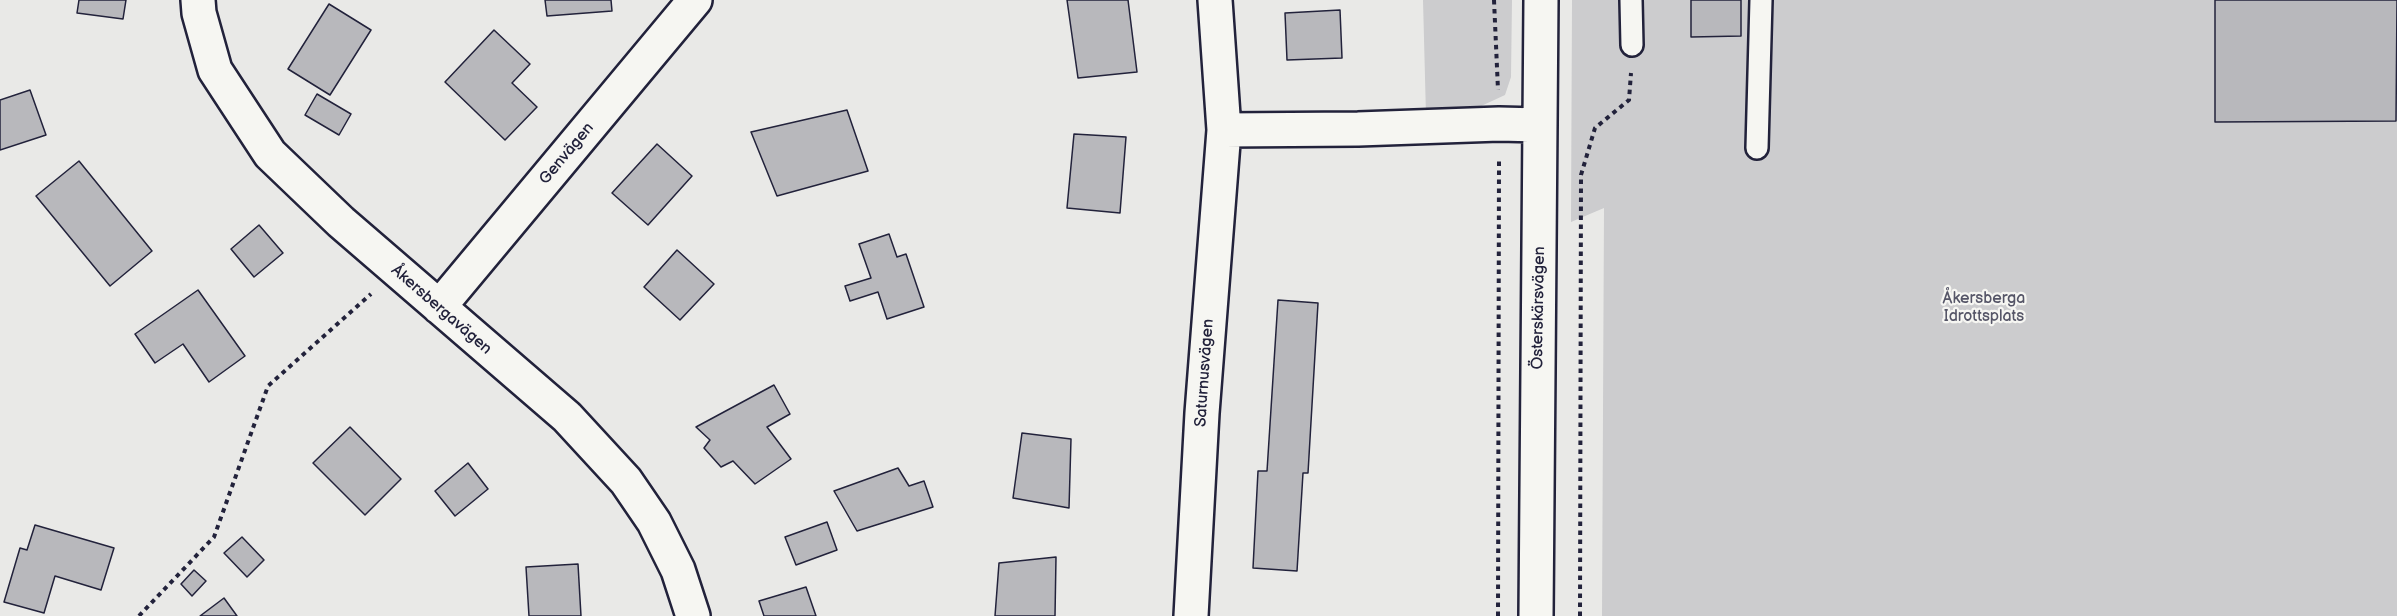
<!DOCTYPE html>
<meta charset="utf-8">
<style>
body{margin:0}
canvas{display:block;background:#e9e9e7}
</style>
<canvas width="2397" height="616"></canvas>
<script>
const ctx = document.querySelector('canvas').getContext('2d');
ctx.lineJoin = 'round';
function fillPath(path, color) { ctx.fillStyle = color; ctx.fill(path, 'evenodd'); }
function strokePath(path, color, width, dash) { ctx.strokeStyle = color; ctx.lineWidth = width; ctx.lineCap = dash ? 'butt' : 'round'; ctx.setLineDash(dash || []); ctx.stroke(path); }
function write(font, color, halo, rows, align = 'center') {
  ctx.font = font + ' "Balsamiq Sans",sans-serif'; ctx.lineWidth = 4.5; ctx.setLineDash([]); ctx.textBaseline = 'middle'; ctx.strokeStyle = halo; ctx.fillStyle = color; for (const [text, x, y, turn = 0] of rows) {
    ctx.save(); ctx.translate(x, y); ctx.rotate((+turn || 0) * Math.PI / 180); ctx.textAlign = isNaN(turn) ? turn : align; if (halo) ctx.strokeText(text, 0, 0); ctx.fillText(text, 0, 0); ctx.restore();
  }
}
const green = new Path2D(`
 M1423 0H1512L1511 77 1505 95 1466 113 1426 116Z
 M1572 0H2397V616H1602L1604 208 1571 222Z`);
const building = new Path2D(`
 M79 0H126L123 19 77 13Z
 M545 0H611L612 11 547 16Z
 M1067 0H1128L1137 72 1078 78Z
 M1691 0H1741V36L1691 37Z
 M2215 0H2397L2396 121 2215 122Z
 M329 4 371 30 330 95 288 69Z
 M1340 10 1342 58 1287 60 1285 13Z
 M494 30 530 64 512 83 537 107 505 140 445 82Z
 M30 90 46 135 0 150V100Z
 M317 94 351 114 339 135 305 115Z
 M847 110 868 171 777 196 751 132Z
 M1074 134 1126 137 1120 213 1067 208Z
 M657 144 692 176 648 225 612 193Z
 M79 161 152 251 110 286 36 196Z
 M259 225 283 253 254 277 231 249Z
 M889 234 897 257 906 254 924 307 887 319 878 292 850 301 845 286 871 278 859 244Z
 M677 250 714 284 680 320 644 287Z
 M198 290 245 356 209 382 183 344 155 363 135 334Z
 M1278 300 1318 303 1308 473H1303L1297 571 1253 568 1258 471H1267Z
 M774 385 790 414 767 427 791 459 755 484 733 461 721 467 704 448 710 440 696 427Z
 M350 427 401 479 365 515 313 463Z
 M1022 433 1071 439 1069 508 1013 498Z
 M468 463 488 489 455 516 435 491Z
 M898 468 909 486 924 481 933 507 857 531 834 491Z
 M827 522 837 550 796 565 785 537Z
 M35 525 114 548 101 590 55 576 44 613 4 602 20 548 27 550Z
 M242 537 264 560 247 577 224 553Z
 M1056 557 1055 616H995L999 563Z
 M578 564 581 616H529L526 567Z
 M194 570 206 581 192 596 181 584Z
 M806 587 816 616H764L759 601Z
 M224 598 237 616H200Z`);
const path = new Path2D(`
 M1494 0 1498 90
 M139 616 214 537 268 386 371 294
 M1498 616 1499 158
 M1580 616 1581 175 1595 128 1629 100 1631 73`);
const service = new Path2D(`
 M1631 0 1632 45
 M1757 148 1761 0`);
const minor = new Path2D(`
 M198 0 199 13 215 70 270 154 341 222 567 417 626 481 654 522 678 570 693 616
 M1215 0 1224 130 1358 129 1499 124 1539 125
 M439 307 695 0
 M1191 616 1202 413 1224 130
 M1536 616 1541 0`);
const streetNames = [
 ["Genvägen",567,154,-50],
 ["Österskärsvägen",1539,308,-89],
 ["Åkersbergavägen",441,310,41],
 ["Saturnusvägen",1205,373,-86]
];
const parkNames = [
 ["Åkersberga",1984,299],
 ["Idrottsplats",1984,317]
];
fillPath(green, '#ccccce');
fillPath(building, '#b8b8bc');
strokePath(building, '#22223b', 1.5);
strokePath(service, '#22223b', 26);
strokePath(minor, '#22223b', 38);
strokePath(path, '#22223b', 4, [4.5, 4.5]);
strokePath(service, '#f6f6f2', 21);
strokePath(minor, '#f6f6f2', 33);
write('16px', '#22223b', '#f6f6f2', streetNames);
write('16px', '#555567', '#f6f6f2', parkNames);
</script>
